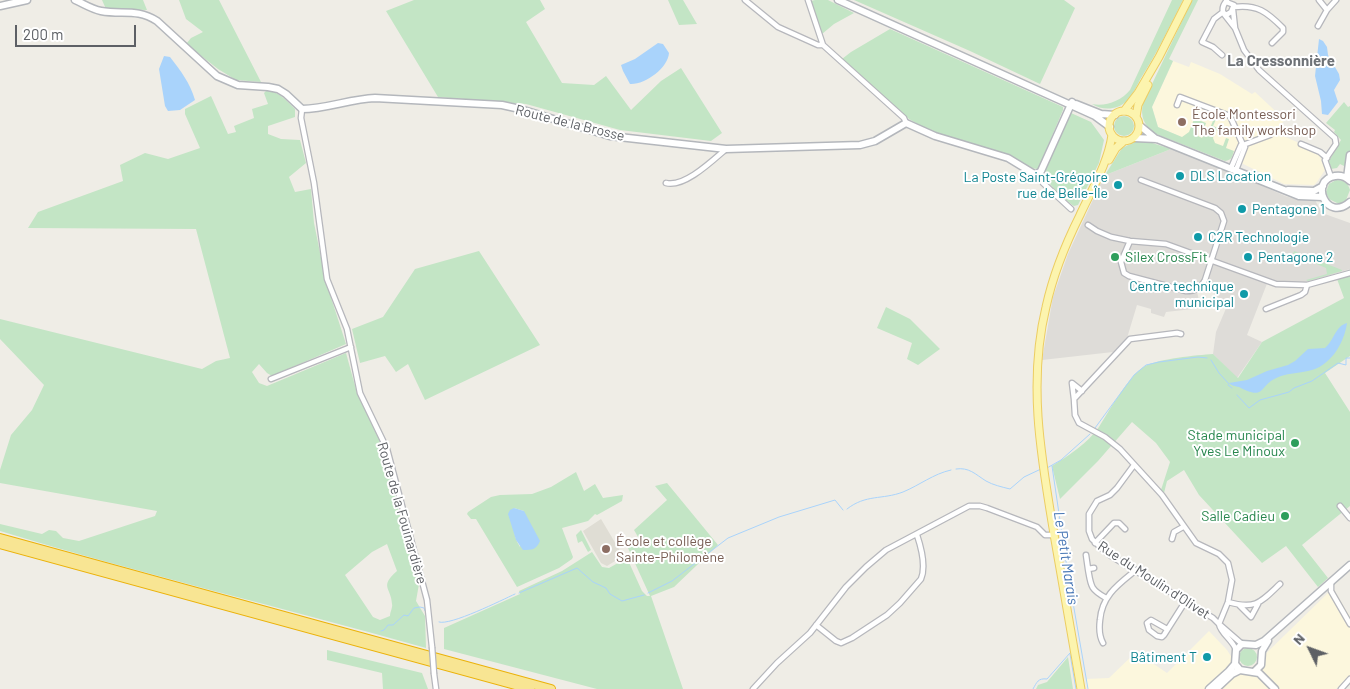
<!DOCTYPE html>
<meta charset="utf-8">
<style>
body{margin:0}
#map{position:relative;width:1350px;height:689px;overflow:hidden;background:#efede6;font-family:Barlow,sans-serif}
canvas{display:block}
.north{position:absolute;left:1285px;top:624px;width:50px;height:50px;-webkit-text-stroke:4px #fff;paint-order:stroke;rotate:312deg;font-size:14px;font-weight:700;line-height:20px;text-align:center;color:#5d6065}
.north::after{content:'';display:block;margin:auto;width:18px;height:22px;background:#5d6065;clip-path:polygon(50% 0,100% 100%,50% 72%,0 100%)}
.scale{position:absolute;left:15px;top:25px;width:121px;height:22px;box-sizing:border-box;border:2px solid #5d6065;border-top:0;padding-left:6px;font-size:15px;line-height:18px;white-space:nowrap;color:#5d6065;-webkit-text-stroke:4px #fff;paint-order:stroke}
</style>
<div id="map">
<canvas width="1350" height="689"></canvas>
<div class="north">N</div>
<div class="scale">200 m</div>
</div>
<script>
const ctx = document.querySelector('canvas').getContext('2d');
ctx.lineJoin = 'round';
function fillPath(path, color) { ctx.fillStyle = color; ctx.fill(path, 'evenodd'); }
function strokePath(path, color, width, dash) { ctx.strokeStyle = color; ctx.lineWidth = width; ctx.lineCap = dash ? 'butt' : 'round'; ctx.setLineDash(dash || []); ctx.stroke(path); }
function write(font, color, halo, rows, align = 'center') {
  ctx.font = font + ' Barlow,sans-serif'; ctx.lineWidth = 4; ctx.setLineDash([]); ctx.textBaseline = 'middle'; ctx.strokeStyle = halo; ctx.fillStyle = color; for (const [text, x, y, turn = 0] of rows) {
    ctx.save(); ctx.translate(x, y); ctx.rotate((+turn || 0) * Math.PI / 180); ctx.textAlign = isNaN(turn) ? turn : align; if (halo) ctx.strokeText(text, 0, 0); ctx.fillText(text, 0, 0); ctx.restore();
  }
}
const commercial = new Path2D(`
 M1173 61 1189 67 1191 62 1220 74 1252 94 1255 92 1285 120 1281 124 1278 132 1283 136 1297 142 1299 145 1319 154 1325 170 1317 182 1314 185 1284 184 1231 158 1158 127 1152 107Z
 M1333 588 1350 616V675L1336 689H1087L1086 679 1109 678 1136 652 1167 673 1209 631 1227 650 1240 670 1246 673Z`);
const industrial = new Path2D(`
 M1171 149 1222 168 1285 196 1298 200H1315L1322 213 1350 223V269L1302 284 1268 281 1247 335 1262 342 1237 378 1213 354 1216 332 1227 306 1205 285 1197 292 1201 308 1166 312 1164 317 1151 313V309L1137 305 1127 338 1113 352 1042 360 1053 297 1068 254 1103 178 1108 174Z`);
const education = new Path2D(`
 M601 519 623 556 607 566 601 563 583 531Z`);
const green = new Path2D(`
 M102 0H143L147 10 106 9Z
 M179 0H219L261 82 236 80 218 69 186 44 191 38 203 32 186 19Z
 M414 0H540L545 9 526 22 562 83 594 85 606 76 631 110 661 81 681 68 722 133 711 141 620 130 526 104 438 97 386 11Z
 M668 0H683L697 24 679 25Z
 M815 0H828L854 13 834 24 822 34 811 1Z
 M854 0H1064L1075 8 1040 84 970 51Z
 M1172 0H1183C1170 26 1157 53 1141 78 1137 85 1133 95 1127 101 1117 110 1103 111 1092 104 1105 107 1121 101 1130 90Z
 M1192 0H1198L1169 59 1173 61 1152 107 1158 127 1182 137 1189 132 1198 109 1199 110 1196 119 1206 123 1205 126 1198 123 1194 132 1196 135 1202 138 1208 127 1210 128 1215 116 1217 117 1213 126 1226 131 1224 133 1216 130 1213 138 1215 143 1223 146 1226 138 1229 139 1226 148 1234 151C1232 157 1232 160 1225 161L1156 134C1144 126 1140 117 1143 103Z
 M890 29 1063 107V110L1038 169 1029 168 1010 156 930 131 909 119 842 59 851 52Z
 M266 91C278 90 287 101 295 109V117L268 126V134L281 139 300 140 306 163 289 177 295 192 311 189 314 223 326 282 346 344 272 376 267 373 259 364 252 372 259 383 267 386 346 353 357 393 385 452 405 538 419 584 416 601 425 616 426 648C285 608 141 574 0 531V524L42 534 49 530 56 531 63 538 79 541 155 516 157 511 0 483V470L11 435 32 410 44 385 0 339V319L202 369 216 361 230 358 196 229 28 228 38 212 123 181 120 165 145 153 168 159 200 148 185 114V109L211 96 228 134 236 132 234 126 254 118 252 109 268 104 264 93ZM387 544 397 571C379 587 391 587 392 604 393 607 390 612 390 616L380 620 373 617 345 575 372 552Z
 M1344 102 1348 107 1350 106V169L1340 164 1337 168 1331 169 1329 161 1341 140 1334 132 1335 130 1326 123Z
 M1071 113 1091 122 1104 140 1099 163 1078 205 1074 206C1066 201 1044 182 1044 172Z
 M1114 126a10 10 0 1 1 20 0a10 10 0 1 1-20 0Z
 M1137 141H1146L1171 149 1108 174 1103 178 1122 148Z
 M1336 180C1344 180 1348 183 1350 190L1346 200 1339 204 1329 199 1326 192 1329 184Z
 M479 251 540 345 425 400 408 364 396 372 385 356 360 363 352 329 383 317 415 269Z
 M1294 251 1342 270V271L1308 281 1306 280 1327 274 1326 268 1293 254Z
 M1350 275V356L1325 373 1350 412V506L1302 545 1328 578 1318 587 1286 546 1262 563 1199 495 1184 470 1167 481 1164 493 1161 490 1170 462 1156 443 1132 422 1098 461 1060 499 1052 466C1068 456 1088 443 1099 427 1109 411 1129 375 1145 366 1158 359 1197 355 1213 354L1238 378 1262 342 1344 298 1337 279Z
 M886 307 910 319 940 349 918 365 907 359 912 343 877 328Z
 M576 472 584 491 595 484 603 498 623 495 622 501 597 515 595 514 588 521 562 528 573 557 572 559 559 568 517 587 476 519H471L467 514 468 512 491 497 500 495 532 494 551 487ZM514 508 524 511 520 547C512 534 513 522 514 508Z
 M667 483 718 545 674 587 651 596 683 689H597L444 649V628L520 594 519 591 562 571 592 552 602 567 609 568 627 558 642 591 647 596H650L628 548 641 542 634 530 667 500 655 486Z
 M581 530 591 550 588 552 582 541 578 543 576 535Z
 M1239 657a9 9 0 1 1 18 0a9 9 0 1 1-18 0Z
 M327 650 422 673 428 689H383L382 673 327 660Z
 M1068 657 1073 689H1036L1038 685 1047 682Z`);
const water = new Path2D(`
 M1319 39 1323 41 1327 47 1328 55 1339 74 1340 80 1334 90 1338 102 1328 115 1322 114 1321 101 1315 76Z
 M658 43 663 44 669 53C668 68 645 85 630 84L623 71 621 65 635 59Z
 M164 56 170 57C181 71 190 83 195 100L180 110 168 111 165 106 159 69Z
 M1347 323C1344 344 1330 367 1308 371 1299 373 1290 373 1281 376 1257 384 1268 402 1239 387 1235 386 1232 386 1229 383L1247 380 1267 371 1288 365 1295 361 1308 349 1325 348C1334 341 1335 326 1347 323Z
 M514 508 524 511 540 541C536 550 532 550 523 550L516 540 508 514 510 510Z`);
const stream = new Path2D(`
 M1211 360 1219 373 1229 384
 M1228 385 1232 388
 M1237 395 1249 408 1260 400 1289 392 1294 388 1312 381 1338 363 1346 365V358H1350
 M1095 428 1134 375 1146 365 1159 362 1198 357 1207 358
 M1052 466 1067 568 1088 689
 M1047 468 1061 460 1090 434
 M956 469C969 467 975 474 986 481 993 485 1002 487 1010 489L1024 477 1041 469
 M847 509C866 494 882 500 903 492 920 485 933 474 951 470
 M519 593 577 568 593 582 606 588 610 594 622 601 644 595
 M648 593 672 581 728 538 779 517 835 500 843 510
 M439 622C450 626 502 600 515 594
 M381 631 384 630 388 625H393L404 615 408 616 414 608 420 607 424 608 425 611 426 610
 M1070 654 1076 689
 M1033 689C1037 682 1038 678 1047 679L1070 653`);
const street = new Path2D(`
 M745 0 778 27 818 45H823
 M808 0 823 45 904 118 906 123
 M1319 0 1327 10
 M1226 2 1234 5 1231 12 1226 15 1223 12C1222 7 1224 4 1227 0
 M1234 7C1257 4 1267 12 1283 28V32L1272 43
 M1233 10 1235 28
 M1224 14 1235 28 1244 50 1259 70 1335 138 1336 144 1325 160 1331 177
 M1318 26 1327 10 1336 0
 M1222 55 1213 47 1202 42 1214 19 1223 12
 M1177 105 1180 97 1230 116 1243 145 1270 135
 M302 109 301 118 314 183 327 279 347 329 360 393 387 449 427 600 432 647
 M1301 144 1320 152 1327 158
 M1231 168 1241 145H1243
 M1236 170 1245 147 1243 145
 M1038 175 1043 183 1071 209
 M666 183C684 188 712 161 726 149
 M1088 225 1097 231 1111 237 1130 241 1166 244 1276 284 1307 285 1350 273
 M1130 241 1121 262 1124 273 1129 276 1186 291C1195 291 1200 289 1205 280L1224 221 1221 213 1215 208 1141 180
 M1266 309 1301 295 1305 292 1307 285
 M271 379 351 347
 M1074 399 1072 383 1082 391
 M1134 465 1117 488 1110 495 1097 501 1089 514V531L1092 539 1101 548 1111 556 1213 618 1219 624 1228 602 1232 580 1228 563 1219 554 1196 543 1162 495 1120 449 1105 437 1079 423 1075 415 1074 399 1130 339 1177 333 1181 334
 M1340 506 1350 518
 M1172 539 1174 532 1183 527
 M1095 543 1114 523H1119L1125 529
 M1086 555 1088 569
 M1094 568 1088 569C1091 586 1090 589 1106 598
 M1331 582V591L1350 624
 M1228 602C1256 610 1261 602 1280 584
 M1239 605 1251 617 1258 604
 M816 625 836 641 841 643 852 638 887 615 900 603 921 579C926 567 921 547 917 535
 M1167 629 1151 620 1147 623 1149 630 1157 636 1162 637 1164 635 1185 602
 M1103 643C1099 636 1099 628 1100 620 1102 595 1119 584 1136 570
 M1236 650C1233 640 1221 634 1219 624L1242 644
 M434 674 436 689
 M753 689 777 663 810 633 846 587 866 567 886 550 969 506H980L987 508 1037 527 1045 535H1055
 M1341 689 1350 679`);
const secondary = new Path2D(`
 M75 0C84 4 91 9 101 11 122 15 137 8 157 21L217 76 238 85 268 87 278 89 286 94 302 109C326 109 350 99 375 98L502 105 520 109 610 136 726 149 860 145 875 141 906 123 935 136 1008 158 1036 175 1041 171 1072 102
 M838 0 1095 116 1110 127
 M0 6 27 0
 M1076 104 1101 114 1115 115
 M1139 125 1156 139
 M1134 138 1157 139 1299 196 1323 197
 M1347 178 1350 155
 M1350 181C1346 177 1341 175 1335 176 1309 180 1326 223 1350 202
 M1288 190 1314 191 1323 186
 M1255 671 1261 665 1262 651 1268 641
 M1209 689 1229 671 1235 664
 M1216 689 1232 674 1240 670
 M1275 689 1259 673 1240 670 1235 664 1236 650 1242 644 1256 645 1264 641 1350 565`);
const primary = new Path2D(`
 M1124 111 1138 93 1159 57 1188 0
 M1109 126a15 15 0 1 1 30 0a15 15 0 1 1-30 0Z
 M1136 117 1138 105 1148 85
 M1109 160 1116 148 1124 141
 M1081 689C1072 639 1064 589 1055 540 1042 462 1027 385 1046 307 1053 275 1065 245 1080 215 1092 189 1108 163 1112 135`);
const highway = new Path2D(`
 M0 538 551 689
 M0 544 530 689`);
const streetBridge = new Path2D(`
 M432 647 434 674`);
const markers = [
 [1182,122,5,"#8d6e63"],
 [1180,176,5,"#0f9aa8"],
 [1118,185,5,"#0f9aa8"],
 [1242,209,5,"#0f9aa8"],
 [1198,237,5,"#0f9aa8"],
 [1115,257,5,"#2e9e5b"],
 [1248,257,5,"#0f9aa8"],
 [1244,294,5,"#0f9aa8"],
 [1295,443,5,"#2e9e5b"],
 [1285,516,5,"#2e9e5b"],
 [606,549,5,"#8d6e63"],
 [1207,657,5,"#0f9aa8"]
];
const educationNames = [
 ["École Montessori",1192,114],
 ["The family workshop",1192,130],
 ["École et collège",616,541],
 ["Sainte-Philomène",616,557]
];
const streetNames = [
 ["Route de la Brosse",570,123,14],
 ["Route de la Fouinardière",402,513,74],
 ["Rue du Moulin d'Olivet",1154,580,33]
];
const cultureNames = [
 ["DLS Location",1190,176],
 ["La Poste Saint-Grégoire",1108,177,"right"],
 ["rue de Belle-Île",1108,193,"right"],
 ["Pentagone 1",1252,209],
 ["C2R Technologie",1208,237],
 ["Pentagone 2",1258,257],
 ["Centre technique",1234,286,"right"],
 ["municipal",1234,302,"right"],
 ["Bâtiment T",1197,657,"right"]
];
const leisureNames = [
 ["Silex CrossFit",1125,257,"left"],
 ["Stade municipal",1285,435],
 ["Yves Le Minoux",1285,451],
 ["Salle Cadieu",1275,516]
];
const neighbourhoodNames = [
 ["La Cressonnière",1281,61]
];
const waterNames = [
 ["Le Petit Marais",1066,558,81]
];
fillPath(commercial, '#fcf7dd');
fillPath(industrial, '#dedcd8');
fillPath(education, '#dfddd4');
fillPath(green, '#c3e5c5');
fillPath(water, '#a9d3fb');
strokePath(stream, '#a9d3fb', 1);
strokePath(street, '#b6b7bc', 7);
strokePath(secondary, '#b4b7bc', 9);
strokePath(primary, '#eccd62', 9);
strokePath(highway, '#ebb20a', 10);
strokePath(street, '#fff', 4.5);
strokePath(secondary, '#fff', 6);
strokePath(primary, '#fcf4ae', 7);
strokePath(highway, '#f8e593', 8);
strokePath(streetBridge, '#b6b7bc', 7, []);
strokePath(streetBridge, '#fff', 4.5);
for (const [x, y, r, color] of markers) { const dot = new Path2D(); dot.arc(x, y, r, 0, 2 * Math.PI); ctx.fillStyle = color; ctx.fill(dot); strokePath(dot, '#fff', 2); }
write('14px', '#785e54', '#fff', educationNames, 'left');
write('14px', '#5d6065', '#fff', streetNames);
write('14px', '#0d838f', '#fff', cultureNames, 'left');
write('14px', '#27864d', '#fff', leisureNames, 'right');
write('bold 15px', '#6e7277', '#fff', neighbourhoodNames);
write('italic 15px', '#4978b6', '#fff', waterNames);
</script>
